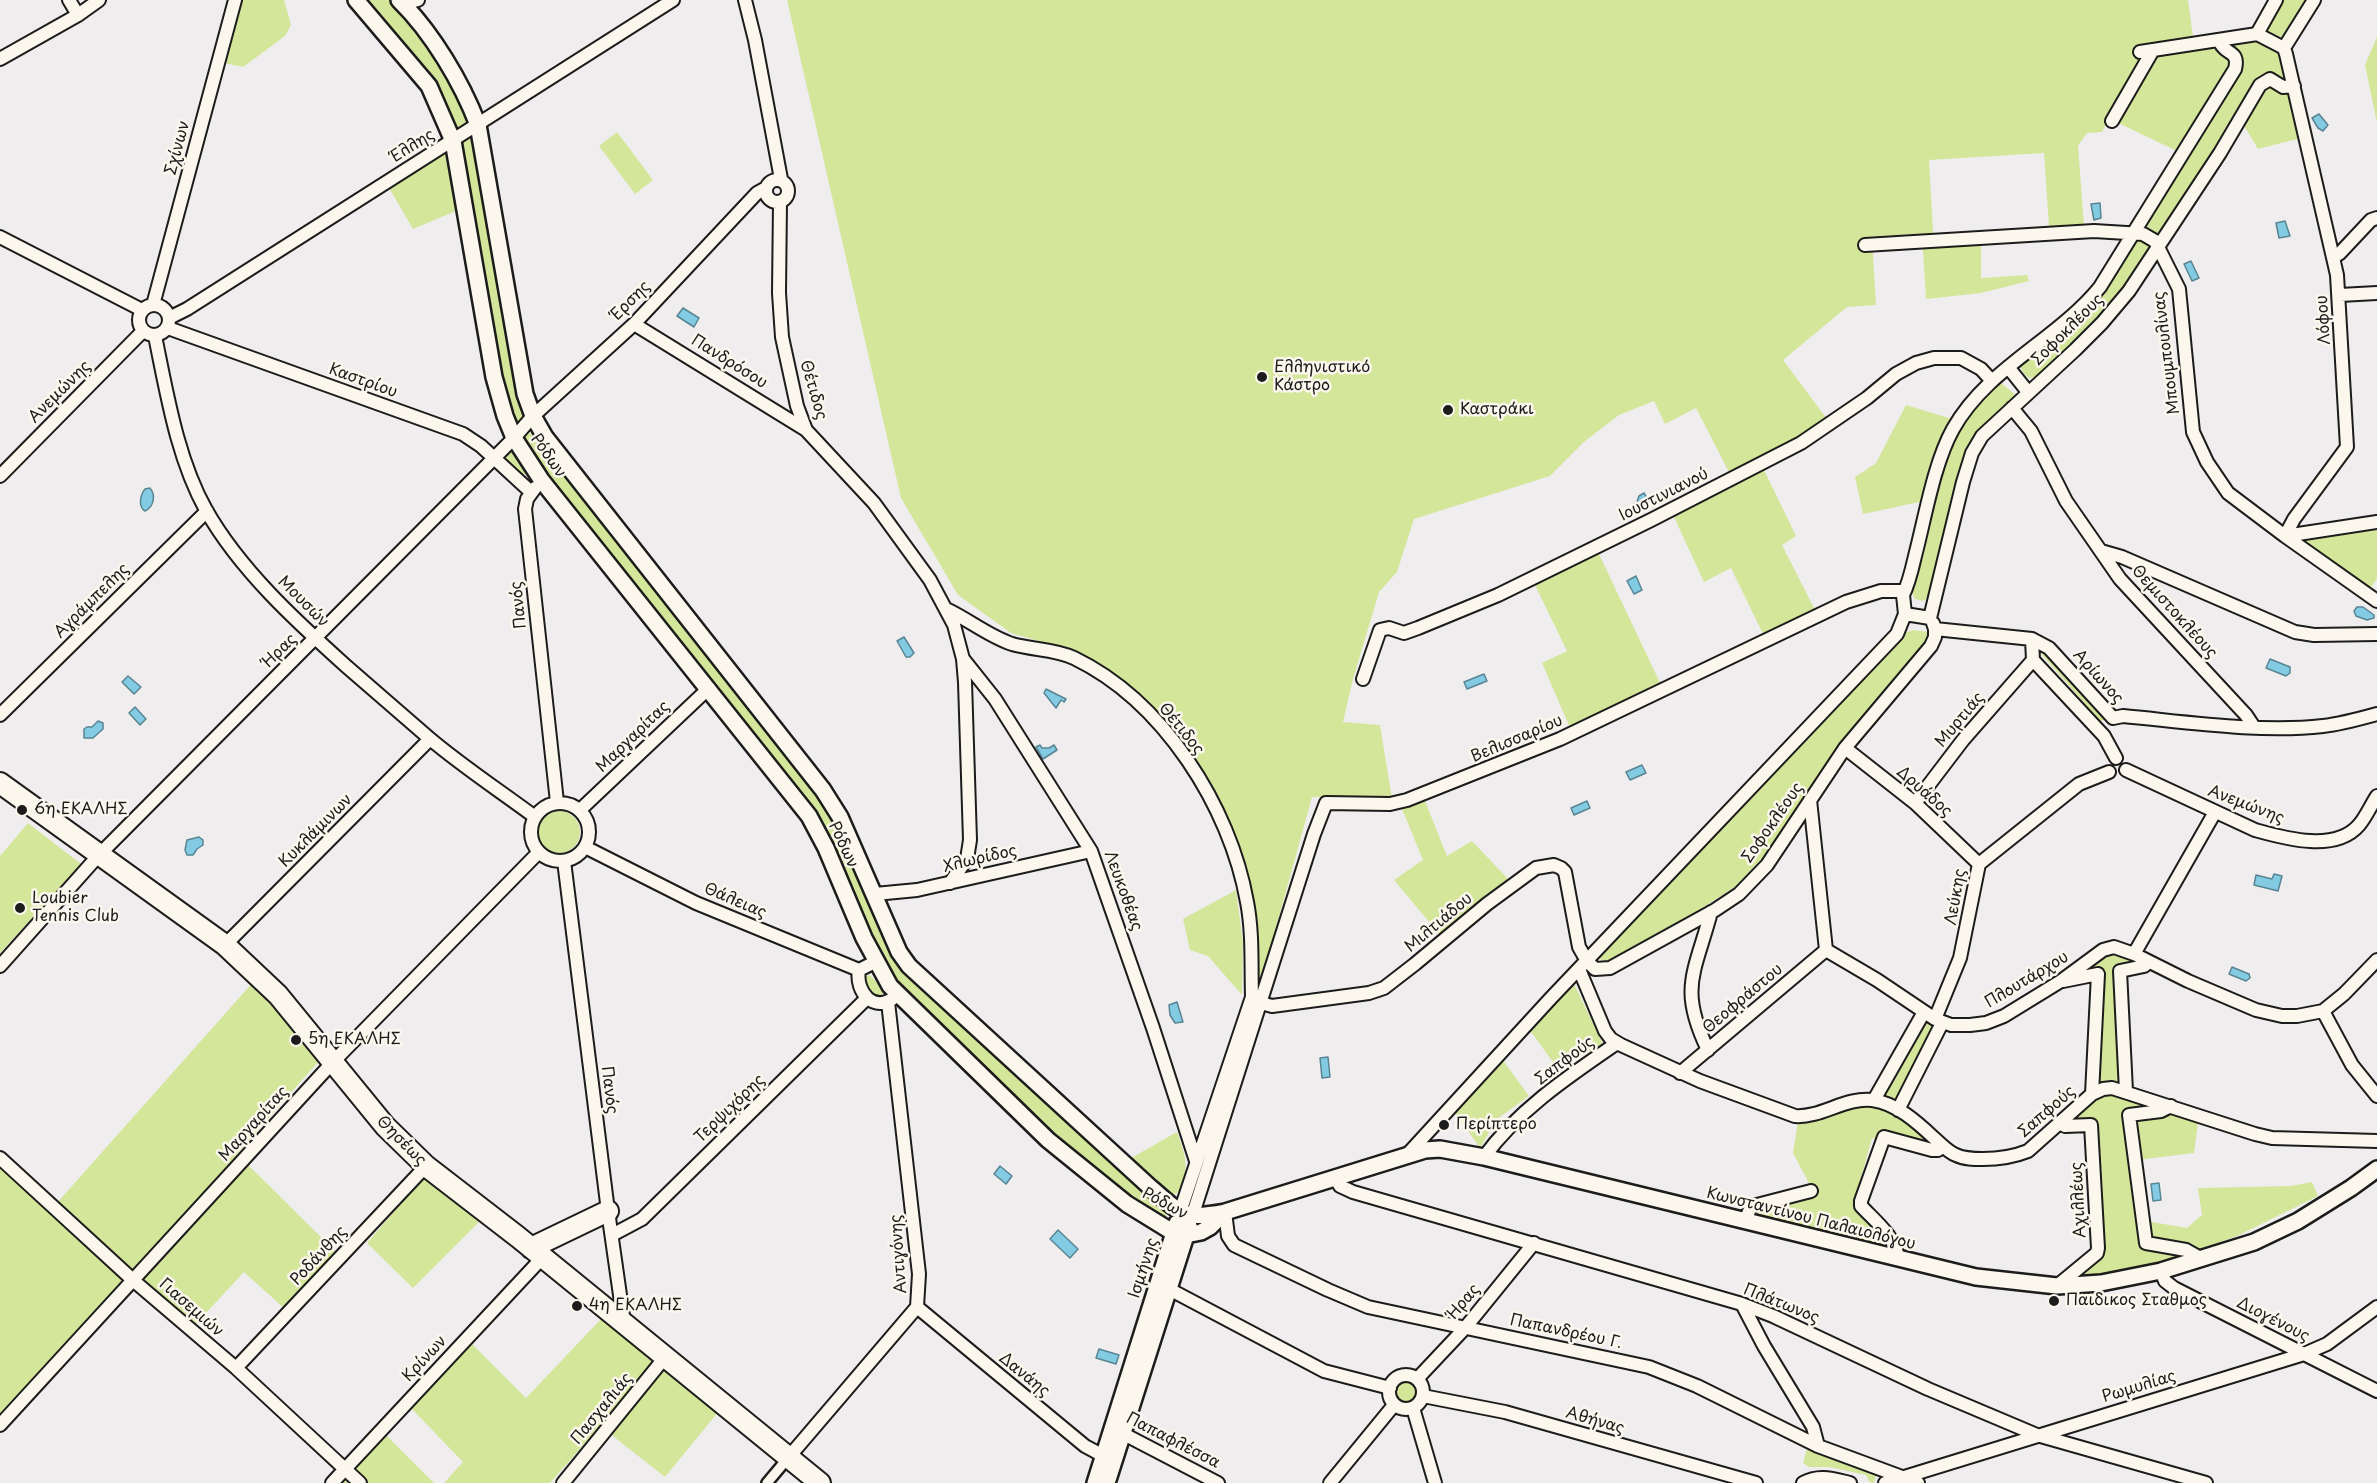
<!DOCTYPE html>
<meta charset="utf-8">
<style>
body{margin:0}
canvas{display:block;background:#f0edee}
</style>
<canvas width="2377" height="1483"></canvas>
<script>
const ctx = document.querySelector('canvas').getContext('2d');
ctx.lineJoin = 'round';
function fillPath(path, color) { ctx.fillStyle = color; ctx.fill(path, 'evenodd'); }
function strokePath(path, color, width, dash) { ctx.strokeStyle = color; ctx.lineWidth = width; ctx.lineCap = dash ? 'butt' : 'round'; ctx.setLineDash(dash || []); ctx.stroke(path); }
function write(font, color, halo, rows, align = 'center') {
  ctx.font = font + ' "Playpen Sans",sans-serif'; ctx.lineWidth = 5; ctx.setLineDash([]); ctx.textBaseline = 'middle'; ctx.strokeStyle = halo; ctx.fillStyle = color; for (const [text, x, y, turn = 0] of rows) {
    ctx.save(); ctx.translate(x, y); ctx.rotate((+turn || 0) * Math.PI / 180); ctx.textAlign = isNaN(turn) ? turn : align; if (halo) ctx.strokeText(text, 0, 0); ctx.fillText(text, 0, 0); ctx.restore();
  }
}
const green = new Path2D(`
 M241 0H284L291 25 285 36 243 67 224 63Z
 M364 0H389C407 18 470 94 468 117 468 123 465 125 460 128L455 125 426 71 394 31Z
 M787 0H2188L2193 37 2148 47 2102 132 2087 133 2078 146 2084 226 2049 227 2044 153 1929 160 1934 248 1981 244V278L2027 275 2029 281 1981 293 1926 299 1922 235 1872 238 1876 305 1847 307 1783 360 1827 419 1800 438 1730 474 1696 408 1665 424 1654 401 1619 415 1585 441 1550 476 1414 519 1397 572 1379 592 1353 679 1343 722 1380 725 1392 799 1312 797 1258 993 1253 990 1256 941 1253 899 1238 847 1201 777 1110 674 1059 647 1011 633 958 595 901 498Z
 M2281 0H2310L2285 38 2263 30Z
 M2377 37V123L2365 65Z
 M2251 40 2263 42 2281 53 2286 81 2271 74H2264L2259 79 2161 237C2153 235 2148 230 2145 222L2241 62V55L2230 48 2227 44Z
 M2210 46 2233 62 2177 151 2116 122 2156 55Z
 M2270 85 2290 94 2301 138 2258 149 2243 124 2263 89Z
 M617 132 653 180 635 194 599 146Z
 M469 139 475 144 478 155 511 361 526 416 517 425 512 423 508 414 460 148 462 141Z
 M446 152 458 210 413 229 389 188Z
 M2135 239 2148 241 2153 247 2121 296 2093 328 2036 377 2029 378 2024 374 2020 366 2021 362 2086 309Z
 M1997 380 2016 395 2015 400C1991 420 1978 427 1965 456L1930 596 1923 601 1915 599 1911 591 1945 458 1956 431Z
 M1906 405 1952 419 1924 501 1863 514 1855 477 1876 463Z
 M527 433 535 434 797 762 823 803 851 855 909 974 1129 1180 1159 1203 1167 1213 1165 1221 1082 1164 909 997 882 960 819 821 795 785 551 485 521 438Z
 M513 444 530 474H515L500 458Z
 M1764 470 1796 536 1782 545 1816 612 1764 636 1731 568 1704 582 1673 515Z
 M2377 528V579L2368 591 2304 543 2303 539Z
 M1598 552 1662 687 1571 730 1542 663 1567 651 1535 585Z
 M1913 630 1929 632 1931 637 1842 745 1805 794 1766 854 1736 886 1696 912 1609 962 1599 959 1598 956 1904 633Z
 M2038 650H2043L2105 717 2104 720 2100 721Z
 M1425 801 1447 856 1472 841 1508 879 1441 936 1394 880 1423 860 1402 809Z
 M538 832a21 21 0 1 1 42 0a21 21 0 1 1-42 0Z
 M28 823 81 864 0 953V856Z
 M1236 890 1243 943 1242 995 1208 956 1190 950 1183 919Z
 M2109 956H2124L2140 962 2114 972 2122 1095 2198 1123 2194 1153 2129 1161 2137 1222 2146 1221 2187 1228 2202 1215 2198 1188 2291 1186 2312 1182 2318 1196 2237 1236 2174 1259 2073 1281 2071 1278 2102 1253 2104 1245 2095 1126 2068 1123 2099 1086 2100 970 2081 972Z
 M869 975C877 981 883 988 883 998L878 1000 866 991 864 977Z
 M255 980 319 1061 237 1154 336 1252 285 1309 244 1272 192 1328 56 1204Z
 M1574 984 1603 1044 1558 1069 1529 1029Z
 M1925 1019 1938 1026 1897 1102 1883 1095Z
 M1502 1059 1529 1096 1497 1119 1480 1148 1453 1110Z
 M1869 1107C1894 1112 1909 1123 1928 1140L1922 1155 1872 1138 1853 1206 1894 1250 1753 1217 1759 1209 1810 1185 1793 1153 1798 1121 1840 1110Z
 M1177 1132C1185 1153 1189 1167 1182 1190L1173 1195H1164L1126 1161Z
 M0 1162 134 1282 0 1427Z
 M425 1176 479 1222 413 1288 367 1243Z
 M602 1318 719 1411 665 1477 600 1426 550 1483H444L463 1462 409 1406 470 1342 526 1398Z
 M1395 1392a12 12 0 1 1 24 0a12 12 0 1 1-24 0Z
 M384 1433 434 1483H337Z
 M1807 1449 1877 1473 1874 1483 1869 1482 1866 1475 1829 1467H1809L1803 1463Z`);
const water = new Path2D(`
 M2319 114 2328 125 2323 131 2318 128 2312 118Z
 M2100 203 2101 218 2094 220 2091 204Z
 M2285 221 2290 236 2279 238 2276 223Z
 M2191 261 2199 278 2192 281 2184 264Z
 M683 308 699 318 694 327 677 316Z
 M150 488C156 495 154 507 145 511 138 507 140 495 145 489Z
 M1644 493 1647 498 1645 507 1636 511 1632 505 1637 502 1639 496Z
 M1636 576 1642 590 1634 594 1627 581Z
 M2357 607H2363L2374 615V618L2367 620 2356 616 2354 611Z
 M904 637 914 653 910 657H906L897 641Z
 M2270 659 2290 667V673L2286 676 2266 668Z
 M1484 674 1487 681 1467 689 1464 682Z
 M128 676 141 687 134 694 122 682Z
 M1046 689 1066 699 1064 702 1061 700 1056 708 1044 693Z
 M135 707 146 719 140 725 129 713Z
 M98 721 103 723V729L93 738H84V729L87 727H92Z
 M1040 745 1042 748H1049L1054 745 1057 750 1043 759 1036 747Z
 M1642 765 1646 773 1630 780 1626 772Z
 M1587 801 1590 808 1574 815 1571 808Z
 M199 837 203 840V845L197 849 193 855H187L185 850 187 840Z
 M2274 874 2282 876 2278 891 2254 885 2256 875 2272 879Z
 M2232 967 2249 974 2250 978 2246 981 2229 974Z
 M1177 1002 1183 1022 1175 1023 1170 1015 1169 1005Z
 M1328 1057 1330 1077 1322 1078 1320 1058Z
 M1000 1166 1012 1176 1006 1184 994 1174Z
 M2159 1183 2161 1200 2153 1201 2151 1184Z
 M1058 1230 1078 1249 1070 1258 1050 1239Z
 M1099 1349 1119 1355 1116 1364 1096 1358Z`);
const pedestrian = new Path2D(`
 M767 1483 788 1458`);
const minor = new Path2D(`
 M69 0 78 15
 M745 0 755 40 781 179
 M403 4 418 0
 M2257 34 2276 0
 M2284 48 2314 0
 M2140 52 2257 34 2284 48 2286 54 2337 275 2347 447 2294 519 2285 536
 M0 59 78 15 99 0
 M2112 121 2153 50
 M766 191a11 11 0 1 1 22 0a11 11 0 1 1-22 0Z
 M780 202 779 293 782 337 797 406 806 430 874 503 930 580 954 625 963 659 965 682 970 840 967 859 950 883
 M0 237 142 310
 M1865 245 2094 231 2143 234 2155 241 2179 289 2193 432 2207 462 2228 493 2285 536 2377 601
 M2334 257 2340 253 2371 220 2377 218
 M2340 295 2377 293
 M139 320a15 15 0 1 1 30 0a15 15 0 1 1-30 0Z
 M153 305 235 0
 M169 318 187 309 673 0
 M634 324 806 430
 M168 328 463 434 481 446 531 492
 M155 336C167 394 177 458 206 510 240 570 296 621 346 666 374 690 401 714 429 738 462 766 500 791 535 817
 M2008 367 2028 392
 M2012 408 2031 431 2066 501 2120 579 2246 715 2254 727
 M0 476 143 331
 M535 488 527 499 525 509 557 802
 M2285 536 2377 522
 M2101 551 2122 557 2295 632 2314 635 2377 634
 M948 610C969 620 990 637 1012 644 1033 650 1055 649 1074 658 1163 701 1230 806 1247 902 1253 933 1251 965 1252 997L1261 1003 1272 1006 1369 993 1384 988 1415 964 1487 904 1536 868 1554 865 1561 868 1565 872 1579 947 1587 961 1595 969 1610 968 1715 910 1739 894 1767 865 1845 748 1931 646 1935 637V629
 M1905 614 1930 618
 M1930 618 1963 482 1972 453 1982 436 2075 350 2102 323 2129 291 2220 153 2260 85 2270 79 2283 87 2294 86
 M1933 623 1935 629 2032 639 2049 648 2113 718
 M2032 639 2033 660 2104 736 2116 758
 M964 660 995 699 1091 851 1153 1028 1196 1161
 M1363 679 1380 630 1389 628 1404 633 1418 628 1498 595 1651 520 1801 443 1867 398 1896 374 1916 363 1934 358H1961L1981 369 1992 381
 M0 715 207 511
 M2113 718 2123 716C2187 722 2260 733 2323 726 2341 724 2359 719 2377 714
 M1845 748 1915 803 1979 864
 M2126 770 2255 830C2284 838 2335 853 2359 825 2366 817 2371 805 2377 796
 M1810 800 1826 950 1877 980 1935 1019 1951 1025H1970L1986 1023 2004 1016 2061 981 2103 950 2114 947 2134 954 2188 981 2256 1010 2282 1016H2297L2323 1011 2344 994 2377 960
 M1915 803 1963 740 2033 660
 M531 832a29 29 0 1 1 58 0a29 29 0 1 1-58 0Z
 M580 810 709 688
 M585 847 696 903 859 970 875 962
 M564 861 608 1211 624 1323
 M875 894 917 890 1091 851
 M225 945 430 739
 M2134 954 2215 812
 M0 966 98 856 514 438 533 416 634 324 757 193 766 188
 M1579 969 1605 1031 1611 1039 1621 1045 1700 1081 1795 1116C1821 1118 1845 1097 1872 1100 1896 1103 1917 1122 1934 1138 1941 1144 1948 1152 1956 1155 1964 1159 1974 1159 1983 1159 2000 1159 2013 1157 2028 1151L2092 1094 2103 1089 2112 1088 2255 1134 2272 1138 2377 1141
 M859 970C855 992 874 1014 895 997
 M2063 981 2098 974 2092 1094
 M2323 1011 2352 1065 2377 1096
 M1935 1019 1960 958 1979 864 2079 784 2109 772
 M1708 1050C1678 988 1695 973 1711 912
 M1680 1073 1826 950
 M2126 1091 2120 971 2144 966 2149 962
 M1874 1100 1924 1012
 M2171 1106 2161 1111 2129 1115 2146 1243 2186 1250 2202 1259
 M1898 1110 1942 1023
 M1406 1156 1551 998 1897 634 1905 614 1903 595C1909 583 1912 569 1915 556 1925 518 1934 463 1953 429 1987 368 2057 340 2100 287L2235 69C2240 49 2224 56 2219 40
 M1484 1157C1518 1110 1569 1076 1617 1043
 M0 1158 134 1281 236 1368 360 1483
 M1336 1179 1340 1186 1353 1192 1742 1304 1773 1316 1928 1389 2037 1435 2206 1483
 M1180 1212 1252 997
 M1225 1212 1228 1236 1234 1245 1328 1290 1368 1307 1649 1367 1697 1386 1818 1446 1918 1483
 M1192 1217 1314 834 1326 803 1390 804 1407 800 1560 739 1846 602 1881 591H1900L1903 595
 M1745 1221 1750 1209 1753 1206 1811 1191
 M612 1235 642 1219 866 999
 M1898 1259C1896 1237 1875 1221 1861 1206V1201L1884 1137 1932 1150H1938L1943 1146
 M2161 1271 2165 1281 2174 1288 2377 1391
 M2057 1286 2097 1253 2098 1248 2091 1125 2065 1126 2060 1123
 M1169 1289 1324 1371 1390 1388
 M1742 1304 1764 1346 1813 1427 1818 1446
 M917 1307 1085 1446 1111 1460
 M236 1368 426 1166
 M1389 1392a17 17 0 1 1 34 0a17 17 0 1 1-34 0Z
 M1417 1379 1465 1328 1534 1243
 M1423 1396 1505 1412 1756 1483
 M1413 1408 1435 1483
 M0 1425 332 1063 539 852
 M1116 1430 1218 1483
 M788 1458 917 1307 919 1274 888 1002
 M332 1483 543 1257
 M563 1483 666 1356
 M1330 1483 1394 1405
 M1803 1483C1819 1474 1833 1479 1850 1483
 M1885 1483 2304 1354 2327 1344 2377 1307`);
const tertiary = new Path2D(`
 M356 0 429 86 453 141 494 377 505 416 514 438 542 481 809 816 826 848 864 938 890 986 1048 1140 1127 1204 1174 1233 1186 1235 1201 1232 1210 1227 1225 1212
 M399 0C432 32 462 83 478 125L525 394 533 416 545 437 823 790 840 817 899 952 909 966 1151 1188C1183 1215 1183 1220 1225 1212L1425 1150 1440 1149 1484 1157 1976 1277 2057 1286 2101 1283 2161 1271 2254 1242 2298 1221 2351 1188 2377 1169
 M1095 1483 1177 1223
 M1107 1483 1189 1226`);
const primary = new Path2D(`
 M0 783 225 945 278 995 385 1126 426 1166 518 1237 820 1483
 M531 1248 608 1211`);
const markers = [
 [1262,377,6,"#1c1c1c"],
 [1448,410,6,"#1c1c1c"],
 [22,810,6,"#1c1c1c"],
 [20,908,6,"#1c1c1c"],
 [296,1040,6,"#1c1c1c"],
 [1444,1125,6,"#1c1c1c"],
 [2054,1301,6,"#1c1c1c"],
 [577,1306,6,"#1c1c1c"]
];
const streetNames = [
 ["Έλλης",413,146,-32],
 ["Σχίνων",178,148,-75],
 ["Έρσης",631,301,-45],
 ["Λόφου",2324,320,-94],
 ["Σοφοκλέους",2068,330,-45],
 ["Μπουμπουλίνας",2167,353,-97],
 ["Πανδρόσου",729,362,32],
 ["Καστρίου",363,381,20],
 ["Θέτιδος",813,390,74],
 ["Ανεμώνης",60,392,-45],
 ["Ρόδων",548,456,55],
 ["Ιουστινιανού",1664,495,-27],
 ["Αγράμπελης",92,601,-45],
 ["Μουσών",303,602,45],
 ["Πανός",519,605,-96],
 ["Θεμιστοκλέους",2174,612,48],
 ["Ήρας",280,651,-45],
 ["Αρίωνος",2098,677,48],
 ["Μυρτιάς",1960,720,-50],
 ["Θέτιδος",1181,729,51],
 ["Μαργαρίτας",633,737,-44],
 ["Βελισσαρίου",1517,739,-23],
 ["Δρυάδος",1924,792,41],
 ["Ανεμώνης",2246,805,21],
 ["Σοφοκλέους",1773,823,-55],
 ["Κυκλάμινων",316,831,-45],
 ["Ρόδων",843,845,65],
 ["Χλωρίδος",980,859,-13],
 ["Λευκοθέας",1123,891,70],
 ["Λεύκης",1956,897,-80],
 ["Θάλειας",735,901,23],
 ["Μιλτιάδου",1439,923,-40],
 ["Πλουτάρχου",2027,980,-31],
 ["Θεοφράστου",1743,999,-40],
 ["Σαπφούς",1565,1061,-37],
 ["Πανός",609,1090,83],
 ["Τερψιχόρης",730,1109,-44],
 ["Σαπφούς",2047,1112,-41],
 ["Μαργαρίτας",254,1124,-48],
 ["Θησέως",401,1141,45],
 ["Αχιλλέως",2079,1200,-93],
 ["Ρόδων",1165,1204,28],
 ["Κωνσταντίνου Παλαιολόγου",1811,1219,14],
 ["Αντιγόνης",899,1254,-94],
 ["Ροδάνθης",319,1256,-47],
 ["Ισμήνης",1144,1268,-72],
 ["Ήρας",1464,1302,-50],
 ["Πλάτωνος",1781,1304,22],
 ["Γιασεμιών",191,1308,41],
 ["Διογένους",2273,1320,27],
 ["Παπανδρέου Γ.",1566,1332,12],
 ["Κρίνων",425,1359,-47],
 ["Δανάης",1024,1375,39],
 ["Ρωμυλίας",2139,1387,-17],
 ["Πασχαλιάς",602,1409,-51],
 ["Αθήνας",1595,1421,16],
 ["Παπαφλέσσα",1173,1441,27]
];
const poiNames = [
 ["Ελληνιστικό",1274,368],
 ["Κάστρο",1274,386],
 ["Καστράκι",1460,410],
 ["6η ΕΚΑΛΗΣ",34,810],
 ["Loubier",32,899],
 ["Tennis Club",32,917],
 ["5η ΕΚΑΛΗΣ",308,1040],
 ["Περίπτερο",1456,1125],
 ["Παιδικος Σταθμος",2066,1301],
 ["4η ΕΚΑΛΗΣ",589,1306]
];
fillPath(green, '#d4e69a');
fillPath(water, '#82cbe3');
strokePath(water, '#598593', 1.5);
strokePath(pedestrian, '#1c1c1c', 14);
strokePath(minor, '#1c1c1c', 16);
strokePath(tertiary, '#1c1c1c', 20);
strokePath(primary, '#1c1c1c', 24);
strokePath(pedestrian, '#fbf7ec', 9);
strokePath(minor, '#fbf7ec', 12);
strokePath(tertiary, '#fbf7ec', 15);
strokePath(primary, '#fbf7ec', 20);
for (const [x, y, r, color] of markers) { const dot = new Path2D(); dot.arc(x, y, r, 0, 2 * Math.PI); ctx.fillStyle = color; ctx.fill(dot); strokePath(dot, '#fbf7ec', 2); }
write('16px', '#1c1c1c', '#fbf7ec', streetNames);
write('16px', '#1c1c1c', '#fbf7ec', poiNames, 'left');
</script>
